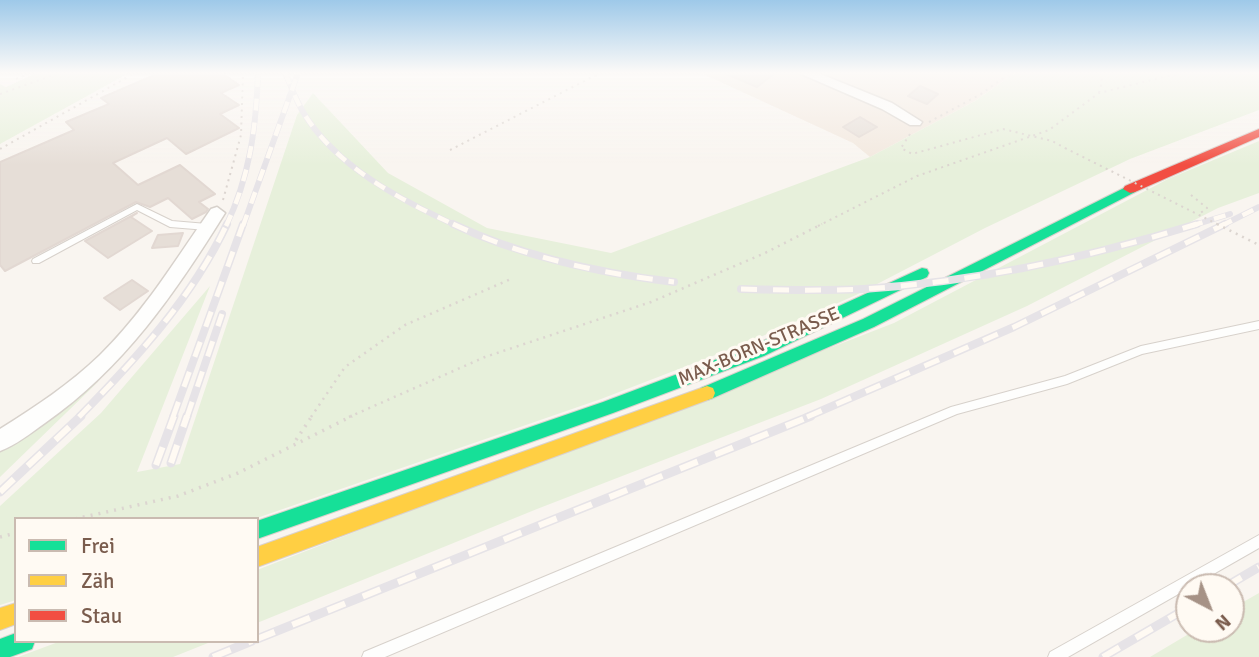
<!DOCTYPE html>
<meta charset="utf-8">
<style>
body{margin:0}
#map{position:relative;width:1259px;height:657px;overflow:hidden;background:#f9f5f0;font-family:Signika,sans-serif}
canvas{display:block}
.legend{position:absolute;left:14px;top:517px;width:245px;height:126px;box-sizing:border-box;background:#fffaf3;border:2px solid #cabbb1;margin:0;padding:9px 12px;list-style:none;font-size:21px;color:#7a5c4d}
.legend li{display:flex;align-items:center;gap:14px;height:35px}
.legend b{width:35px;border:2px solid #cabbb1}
.north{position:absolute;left:1175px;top:573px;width:70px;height:70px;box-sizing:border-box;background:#fffaf3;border:2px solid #cabbb1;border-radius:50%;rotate:138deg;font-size:19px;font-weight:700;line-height:28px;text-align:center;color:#7a5c4d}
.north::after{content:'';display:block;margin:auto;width:24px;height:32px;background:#a69286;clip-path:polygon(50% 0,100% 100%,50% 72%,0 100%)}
</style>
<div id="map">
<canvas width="1259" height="657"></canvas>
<ul class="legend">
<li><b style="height:9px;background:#16e098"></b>Frei</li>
<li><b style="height:9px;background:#ffcf43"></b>Zäh</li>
<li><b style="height:9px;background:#f24e42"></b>Stau</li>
</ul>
<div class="north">N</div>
</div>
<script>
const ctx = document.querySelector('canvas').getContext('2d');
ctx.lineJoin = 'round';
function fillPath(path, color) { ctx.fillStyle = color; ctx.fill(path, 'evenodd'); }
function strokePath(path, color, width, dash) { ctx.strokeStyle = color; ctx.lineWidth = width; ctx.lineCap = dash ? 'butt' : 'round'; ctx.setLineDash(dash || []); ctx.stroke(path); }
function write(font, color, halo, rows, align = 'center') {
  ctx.font = font + ' Signika,sans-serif'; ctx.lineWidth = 6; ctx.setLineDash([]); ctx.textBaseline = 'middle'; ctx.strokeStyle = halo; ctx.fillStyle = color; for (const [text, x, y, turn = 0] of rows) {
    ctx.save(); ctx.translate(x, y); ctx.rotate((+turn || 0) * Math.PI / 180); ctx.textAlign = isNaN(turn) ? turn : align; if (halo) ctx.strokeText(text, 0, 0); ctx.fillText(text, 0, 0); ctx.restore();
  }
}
const residential = new Path2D(`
 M701 73H1015L975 101 870 157 853 143Z`);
const green = new Path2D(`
 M36 73H129L0 144V84L6 87Z
 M1015 73H1259V110L1130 159 985 228 856 295 749 342 601 399 254 519H16V600L0 605V506L101 413 210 286 137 472 180 464 297 115 313 93 388 173 487 228 611 253 870 157 975 101Z
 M1259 141V193L1218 208 1027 306 821 399 537 509 257 623V570L894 323 1168 179Z
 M100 380 0 477V449L31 432Z
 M1259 593V657H1150L1197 629H1231V609Z
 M61 641H213L173 657H18Z`);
const building = new Path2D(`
 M159 73H222L239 85 221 93 239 105 220 114 239 128 186 154 167 138 113 163 138 185 180 165 215 194 199 202 208 209 206 212 192 219 168 198 150 207 136 202 5 271 0 265V162L74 130 66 122 109 104 101 98Z
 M724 73H775L757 87Z
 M920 86 938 94 927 104 908 96Z
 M860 117 877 127 859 137 843 127Z
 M137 213 131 217 152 231 108 258 85 241Z
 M183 233 178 246 152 248 158 235Z
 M132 280 148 291 120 310 104 298Z`);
const pathFar2 = new Path2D(`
 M16 79 30 73
 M1099 93 1102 81 1100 73
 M0 94 59 73
 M929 122 981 94 1010 73
 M910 134 901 148 912 154 1003 129 1052 141 1065 148
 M0 149 135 73
 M450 150 600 73
 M1191 195 1207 208 1198 215
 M223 200 241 135 243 73
 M818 226 917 176 1049 130 1099 93 1180 73`);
const pathFar1 = new Path2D(`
 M311 417 345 367 405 325 511 279
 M349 417 485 357 651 302 765 253 822 224`);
const path = new Path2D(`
 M296 440 312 416
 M75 519 178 496 238 473 352 416
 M0 537 16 533`);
const lane = new Path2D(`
 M137 204 172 221 207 224 211 227 207 230 170 227 137 210 39 263H33L32 261 33 259Z
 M1259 321V329L1142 354 1067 384 957 414 385 657H362L364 652 951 407 1065 376 1141 346Z
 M1259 535V548L1068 657H1048L1050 652Z`);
const street = new Path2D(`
 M799 73H818L892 103 922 122 920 125H910L882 109Z
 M217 207 225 213C176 292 123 369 45 423 31 433 16 445 0 451V429C35 407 70 384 100 355 144 312 176 259 211 209Z`);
const fast = new Path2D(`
 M1130 185 1137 189 1135 192 874 327 713 398 707 400 701 398 699 393 701 388 863 319Z
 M922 268 927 269 929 273 927 277 764 356 613 413 257 539V521L603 402 752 346Z
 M16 633V641H35L32 649 10 657H0V639Z`);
const slow = new Path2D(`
 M707 386 713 388 715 393 713 398 257 567V547Z
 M16 603V624L0 630V608Z`);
const jam = new Path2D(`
 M1259 129V137L1135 192 1130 193 1123 189 1125 186Z`);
const railFar2 = new Path2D(`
 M285 73C291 86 296 100 303 112 336 167 401 200 457 226
 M226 226C250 176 256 128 258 73
 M243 226 298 73
 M1191 226 1230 214
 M1221 226 1259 207`);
const railFar1 = new Path2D(`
 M453 224C523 257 598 273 674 282
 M741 289C782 290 823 291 863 289 976 282 1090 257 1197 224
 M79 417C136 359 192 298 227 224
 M173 417 243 224
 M187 417 222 314
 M807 417 1014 327 1225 224`);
const rail = new Path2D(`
 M171 463 187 416
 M156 465 174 416
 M0 492 81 416
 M1225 587 1259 567
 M257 639 811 416
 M213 657 252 641
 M1103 657 1189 607`);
const pathBridgeFar1 = new Path2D(`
 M1065 148 1221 226`);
const pathBridge = new Path2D(`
 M1217 224 1259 245`);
const streetNames = [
 ["MAX-BORN-STRASSE",759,347,-23]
];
fillPath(residential, '#f2e8de');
fillPath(green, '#e7f0db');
fillPath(building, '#e6ded7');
strokePath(building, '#e2d8d2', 2);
strokePath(lane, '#d7d1cb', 2);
strokePath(street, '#d7d1cb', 3);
strokePath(fast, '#dad1cc', 2);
strokePath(slow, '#dad1cc', 2);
strokePath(jam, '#dad1cc', 2);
strokePath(pathFar2, '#dcd5d0', 2, [2, 4.5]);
strokePath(pathFar1, '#dcd5d0', 2.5, [2, 5]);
strokePath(path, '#dcd5d0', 3.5, [2, 6]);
fillPath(lane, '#fefefd');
fillPath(street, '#fefefd');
fillPath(fast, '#16e098');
fillPath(slow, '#ffcf43');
fillPath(jam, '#f24e42');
strokePath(railFar2, '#e6e3e7', 6);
strokePath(railFar1, '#e6e3e7', 8);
strokePath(rail, '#e6e3e7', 9);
strokePath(railFar2, '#fffaf3', 4.5, [12]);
strokePath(railFar1, '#fffaf3', 5, [16]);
strokePath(rail, '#fffaf3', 6, [19]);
strokePath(pathBridgeFar1, '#dcd5d0', 2, [2, 4.5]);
strokePath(pathBridge, '#dcd5d0', 2.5, [2, 5]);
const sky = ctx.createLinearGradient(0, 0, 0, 165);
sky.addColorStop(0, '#9ec9e9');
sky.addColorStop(0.44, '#fcfaf8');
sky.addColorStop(1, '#fcfaf800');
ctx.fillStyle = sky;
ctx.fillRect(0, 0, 1259, 165);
write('19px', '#7a5c4d', '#fffaf3', streetNames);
</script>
